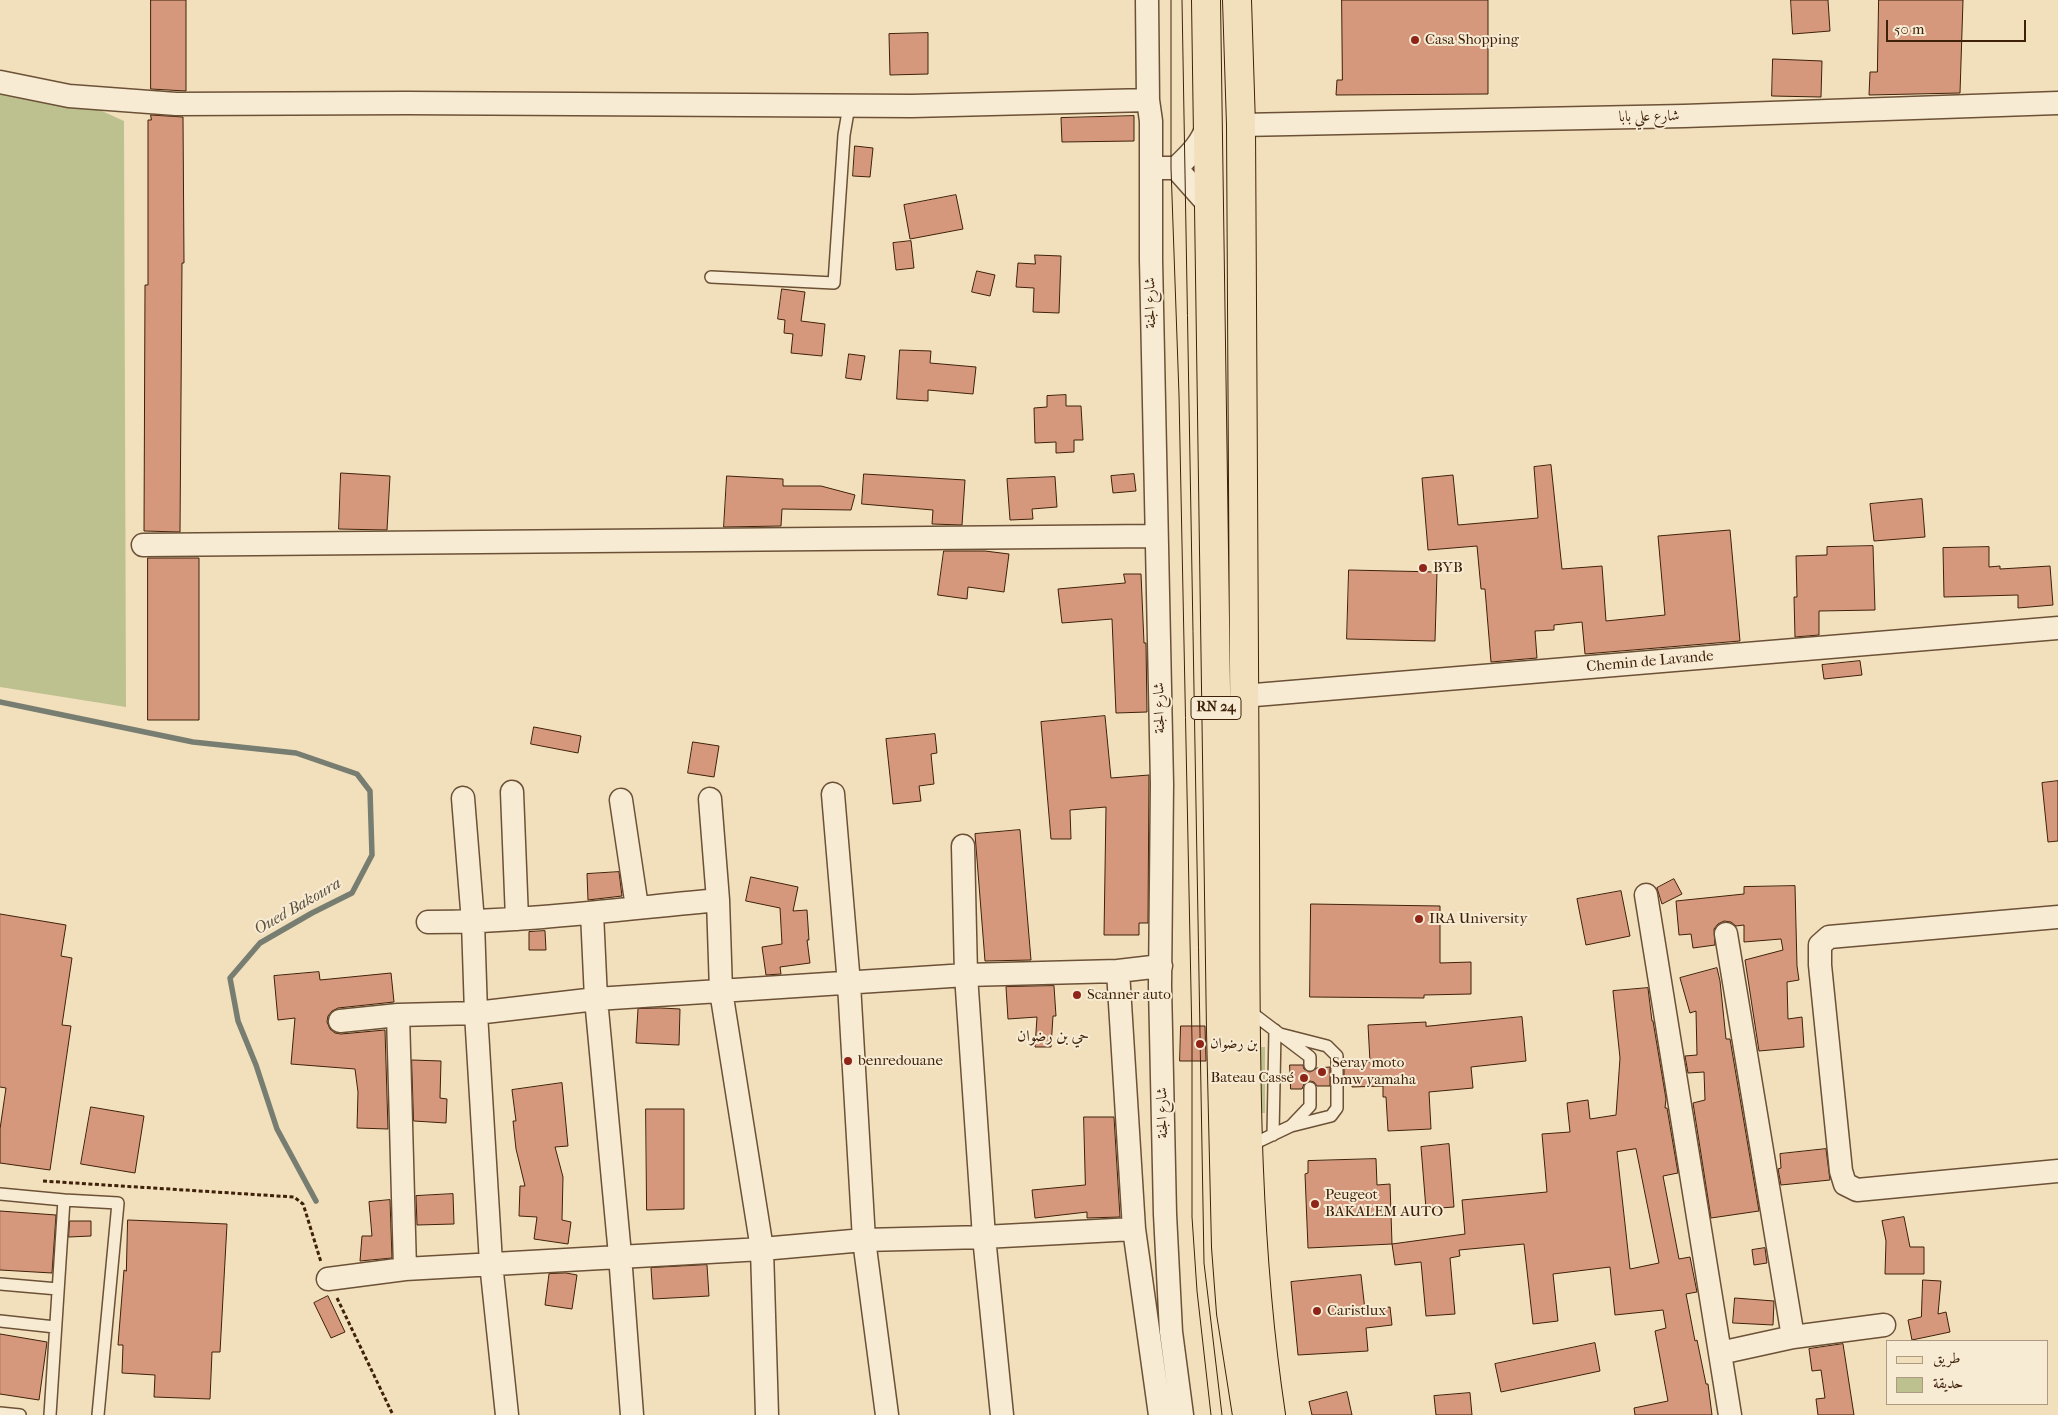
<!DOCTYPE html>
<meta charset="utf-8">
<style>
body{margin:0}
#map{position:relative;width:2058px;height:1415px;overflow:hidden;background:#f2e0bd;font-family:"IM FELL French Canon",Amiri,serif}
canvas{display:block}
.legend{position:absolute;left:1886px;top:1340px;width:162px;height:65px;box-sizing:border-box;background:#f7ebd4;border:1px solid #ad9a83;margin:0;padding:6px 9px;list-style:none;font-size:15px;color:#3f2109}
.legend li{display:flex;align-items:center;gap:10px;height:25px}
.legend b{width:25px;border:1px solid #ad9a83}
.scale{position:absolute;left:1886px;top:20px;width:140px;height:22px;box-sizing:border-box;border:2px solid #3f2109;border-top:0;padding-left:6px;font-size:15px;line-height:18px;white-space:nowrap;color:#3f2109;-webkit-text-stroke:4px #f7ebd4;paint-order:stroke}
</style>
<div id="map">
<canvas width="2058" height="1415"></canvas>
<ul class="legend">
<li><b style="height:6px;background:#f2e0bd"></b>طريق</li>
<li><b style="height:14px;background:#bdc18f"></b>حديقة</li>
</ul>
<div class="scale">50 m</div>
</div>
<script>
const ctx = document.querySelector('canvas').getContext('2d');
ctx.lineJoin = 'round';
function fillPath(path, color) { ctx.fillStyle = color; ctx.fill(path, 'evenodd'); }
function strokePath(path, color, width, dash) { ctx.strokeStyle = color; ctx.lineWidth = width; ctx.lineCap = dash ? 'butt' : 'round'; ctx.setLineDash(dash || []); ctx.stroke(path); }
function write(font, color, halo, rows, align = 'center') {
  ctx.font = font + ' "IM FELL French Canon",Amiri,serif'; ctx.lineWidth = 4; ctx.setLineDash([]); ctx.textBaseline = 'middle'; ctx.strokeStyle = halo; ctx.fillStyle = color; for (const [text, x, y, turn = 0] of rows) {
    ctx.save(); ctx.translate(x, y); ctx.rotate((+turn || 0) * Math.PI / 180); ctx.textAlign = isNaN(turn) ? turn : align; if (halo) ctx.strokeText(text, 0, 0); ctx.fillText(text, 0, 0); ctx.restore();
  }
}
const green = new Path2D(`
 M0 85 69 96 124 121 126 707 0 687Z
 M1259 1047H1265V1113H1259Z`);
const stream = new Path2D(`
 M0 702 193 742 296 753 357 774 370 791 372 855 352 893 312 913 260 943 230 978 238 1021 256 1065 277 1129 316 1201`);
const building = new Path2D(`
 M151 0H186V91L151 89Z
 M1342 0H1488V94L1336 95 1337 80H1342Z
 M1791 0H1828L1830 31 1793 34Z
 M1879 0H1963L1960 93 1869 95 1870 72H1877Z
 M928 33V74L890 75 889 34Z
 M1773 59 1822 61 1821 97 1772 96Z
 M151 115 183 117 184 263H182L180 532 144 531 145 285H148V120H151Z
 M1134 116V141L1062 142 1061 118Z
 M855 146 873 148 870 177 853 176Z
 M956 195 963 229 910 239 904 205Z
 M911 241 914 268 896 270 893 243Z
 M1035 255 1061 256 1059 313 1033 312 1034 288 1016 287 1018 263 1035 264Z
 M977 271 995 275 990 296 972 292Z
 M782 289 805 292 801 321 825 324 822 356 791 353 793 334 784 333 785 320 778 319Z
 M900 350 931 351 930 363 976 367 973 394 928 390V401L897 399Z
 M849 354 865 356 861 380 846 378Z
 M1066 395V406H1081L1083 440H1074V452L1056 453V442L1035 443 1034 408 1047 407V396Z
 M1551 465 1562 569 1602 566 1606 621 1665 615 1658 536 1730 530 1740 641 1585 654 1582 622 1554 625V630L1535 631 1537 658 1491 662 1485 589H1481L1477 546 1428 550 1422 478 1453 475 1458 525 1538 518 1534 467Z
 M341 473 390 476 387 530 339 529Z
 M864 474 965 480 962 525 932 524 933 510 862 504Z
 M1134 474 1136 491 1113 493 1111 476Z
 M727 476 783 479V486H821L855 495 851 510 782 509 781 526 724 527Z
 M1055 477 1057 507 1032 509 1033 519 1010 520 1007 479Z
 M1922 499 1925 537 1874 541 1870 504Z
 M1873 546 1875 610 1819 611V635L1795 637 1794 597H1797L1796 556 1827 555V547Z
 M1989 547V567L2000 566V569L2050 566 2053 605 2018 608V595L1944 597 1943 548Z
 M944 551H985L1009 554 1004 592 968 587 967 599 938 595Z
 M148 558H199V720H148Z
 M1349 570 1437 572 1435 641 1347 639Z
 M1124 574H1141L1144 643H1146L1147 712 1116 713 1112 619 1062 623 1058 589 1125 583Z
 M1860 661 1862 675 1824 679 1822 665Z
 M1105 716 1111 778 1149 775 1148 923H1139V935H1104L1106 807 1070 810 1071 839H1051L1041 722Z
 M534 727 581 736 578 753 531 744Z
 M935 734 937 753 931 754 934 784 919 786 921 801 893 804 886 739Z
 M693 742 719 746 714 777 688 773Z
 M2058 781V841L2048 842 2042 783Z
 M1020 830 1031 960 985 961 975 834Z
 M619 872 622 896 588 900 587 874Z
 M751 877 798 887 793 911 807 910 809 940H807L810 963 780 967 781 974 766 975 762 947 782 944 780 908 746 901Z
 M1674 879 1682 894 1662 904 1657 888Z
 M1795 886 1797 966 1799 980 1787 982 1788 1019 1802 1017 1804 1047 1759 1051 1745 960 1783 950 1781 939 1744 942V925L1736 926 1731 922 1724 921 1718 924 1714 929 1715 945 1693 948 1691 934 1679 935 1676 901 1744 894V887Z
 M1621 891 1630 936 1586 945 1577 899Z
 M1311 904 1440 906V963L1471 962V994L1424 995V998L1310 997Z
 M0 914 66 925 61 956 72 958 62 1025 71 1026 50 1170 0 1163V1129L6 1088 0 1087Z
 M545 931 546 950H529V932Z
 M1717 968 1720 981 1726 1039H1730L1759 1211 1711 1218 1693 1103 1705 1100 1704 1072 1688 1073 1685 1056 1697 1055 1696 1011 1690 1013 1680 978Z
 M319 972 320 980 391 973 394 1002 338 1008 332 1011 328 1016 327 1022 330 1029 335 1033 341 1034 385 1030 388 1129 357 1128 358 1092 355 1069 291 1064 295 1018 278 1020 274 976Z
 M1054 986 1056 1016H1053L1051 1047H1035L1037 1017 1008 1019 1006 987Z
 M1648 988 1652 1021H1653L1666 1099 1665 1108H1667L1678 1173 1663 1176 1679 1259 1690 1257 1697 1292 1686 1294 1695 1341 1697 1340 1706 1384H1708L1712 1415H1635L1634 1408 1668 1401 1655 1331 1666 1328 1663 1310 1615 1315 1610 1267 1553 1274 1558 1321 1533 1324 1524 1244 1459 1250 1460 1256 1450 1258 1455 1314 1426 1316 1421 1262 1395 1265 1392 1244 1465 1234 1462 1200 1547 1192 1542 1134 1570 1132 1567 1103 1588 1100 1590 1119 1616 1115 1620 1058 1613 991ZM1636 1149 1659 1263 1630 1269 1617 1152Z
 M661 1008 680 1009 679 1045 636 1043 638 1009Z
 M1522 1017 1526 1061 1471 1067 1473 1088 1429 1092 1431 1129 1388 1131 1386 1097H1383V1086L1352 1087V1085H1344V1067H1350L1349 1063 1370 1062 1368 1025 1426 1022V1026Z
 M1181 1026H1205L1206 1061H1180Z
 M412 1060 441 1061 440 1098 447 1099 446 1123 414 1121Z
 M1290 1065H1303L1304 1069 1310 1072 1317 1068 1330 1067V1086H1317L1314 1082 1310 1081 1304 1084 1302 1089H1291Z
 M562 1083 568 1146 555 1147 563 1177 562 1220 571 1222 568 1244 534 1239 537 1217 519 1216 520 1186H525L516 1149 513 1121H516L512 1090Z
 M91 1107 144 1116 135 1173 81 1164Z
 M646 1109H684V1209L647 1210Z
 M1084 1117H1114L1120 1217 1087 1218V1212L1035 1218 1032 1190 1085 1185Z
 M1449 1144 1454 1207 1426 1209 1421 1147Z
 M1826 1149 1830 1180 1781 1185 1778 1169 1781 1168 1780 1154Z
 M1376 1159 1377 1185 1390 1184 1392 1244 1308 1248 1305 1174 1308 1173V1161Z
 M453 1194 454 1224 417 1225 416 1196Z
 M390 1200 392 1258 360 1261 362 1236H372L369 1202Z
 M0 1211 56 1215 52 1273 0 1270Z
 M1904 1217 1910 1247H1924V1274H1885L1886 1241 1882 1221Z
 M128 1220 227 1224 220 1352H212L210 1399 154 1397 155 1375 122 1373 123 1345H118L124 1270 126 1271Z
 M70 1221H91V1236L69 1237Z
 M1765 1248 1767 1263 1754 1265 1752 1250Z
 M707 1265 709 1296 653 1299 651 1268Z
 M566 1273 577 1275 572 1309 545 1305 549 1274Z
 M1361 1275 1365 1310 1390 1307 1392 1325 1366 1328 1368 1351 1298 1355 1291 1282Z
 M1923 1280 1941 1281 1938 1314 1946 1312 1950 1332 1912 1340 1908 1320 1921 1317Z
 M328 1296 345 1332 331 1338 314 1303Z
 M1735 1298 1774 1301 1773 1325 1733 1323Z
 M0 1334 47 1342 39 1400 0 1394Z
 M1595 1343 1600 1371 1501 1392 1495 1364Z
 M1843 1344 1854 1415H1818L1816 1399 1825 1398 1821 1370 1812 1371 1809 1349Z
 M1347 1392 1352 1415H1312L1309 1402Z
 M1470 1393 1472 1415H1436L1434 1396Z`);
const path = new Path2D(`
 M43 1181 294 1197 303 1204 305 1210 321 1262
 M337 1298 393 1415`);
const service = new Path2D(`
 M711 277 834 283 844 135 849 106
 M1248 1010 1310 1057V1065
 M1280 1034 1327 1046 1337 1056V1108L1331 1116 1291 1126
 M1273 1135 1275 1030
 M1249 1146 1291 1126 1310 1106V1088
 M0 1194 64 1200 50 1415
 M64 1200 118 1203 98 1415
 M0 1284 58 1289
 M0 1321 55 1327
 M0 1413 20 1415`);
const minor = new Path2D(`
 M1147 0 1148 100 1151 121V260L1162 784 1160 986 1165 1214 1171 1332 1182 1415
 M0 82 69 96 176 104 406 103 912 106 1148 100
 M1241 125 1684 116 2058 103
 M1151 168H1176C1191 154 1202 143 1208 124
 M1176 168 1208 204
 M143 545 1155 536
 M1243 696 2058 628
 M512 792 517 919
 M833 794 849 984 864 1240 887 1415
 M463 798 473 922 476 1013 491 1263 507 1415
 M710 799 718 900 721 991 762 1249 767 1415
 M621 800 637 907
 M963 846 966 975 984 1237 1002 1415
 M1646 895 1730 1415
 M592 913 596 999 620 1255 632 1415
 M2058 917 1829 937 1820 945V965L1841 1171 1845 1184 1857 1190 2058 1171
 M428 922C525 922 622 909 718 900
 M1726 934 1793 1337
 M1118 971 1161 966
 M398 1015 405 1269
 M340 1021 398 1015 476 1013 596 999 966 975 1118 971 1134 1229 1160 1415
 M328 1279 405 1269 762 1249 864 1240 984 1237 1134 1229
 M1720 1353 1793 1337 1884 1325`);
const primary = new Path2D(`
 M1206 0 1221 1031 1226 1247 1231 1313 1247 1415
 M1237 0 1241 125C1242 363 1243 601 1245 839 1246 1032 1242 1223 1271 1415`);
const tram = new Path2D(`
 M1171 0V168L1179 395 1192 1040V1217L1197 1291 1211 1415
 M1182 0 1204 1263 1222 1415`);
const markers = [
 [1415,40,5,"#8f2418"],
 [1423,568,5,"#8f2418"],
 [1419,919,5,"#8f2418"],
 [1077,995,5,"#8f2418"],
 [1200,1044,5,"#8f2418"],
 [848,1061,5,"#8f2418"],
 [1322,1072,5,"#8f2418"],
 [1304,1078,5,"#8f2418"],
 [1315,1204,5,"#8f2418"],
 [1317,1311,5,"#8f2418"]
];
const shields = [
 [1216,708,50]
];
const shieldNames = [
 ["RN 24",1216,708]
];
const poiNames = [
 ["Casa Shopping",1425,40],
 ["BYB",1433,568],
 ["IRA University",1429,919],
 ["Scanner auto",1087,995],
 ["بن رضوان",1210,1044],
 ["benredouane",858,1061],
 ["Seray moto",1332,1063],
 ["bmw yamaha",1332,1080],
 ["Bateau Cassé",1294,1078,"right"],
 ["Peugeot",1325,1195],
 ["BAKALEM AUTO",1325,1212],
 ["Caristlux",1327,1311]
];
const streetNames = [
 ["شارع علي بابا",1649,117,-1],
 ["شارع الجنة",1151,303,-91],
 ["Chemin de Lavande",1650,662,-5],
 ["شارع الجنة",1160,708,-91],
 ["شارع الجنة",1163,1113,-91]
];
const waterNames = [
 ["Oued Bakoura",298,907,-30]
];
const neighbourhoodNames = [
 ["حي بن رضوان",1053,1037]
];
fillPath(green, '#bdc18f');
strokePath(stream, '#777e71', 5.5);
fillPath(building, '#d6987c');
strokePath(building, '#3f2109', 1);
strokePath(service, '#6c5136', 14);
strokePath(minor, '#6c5136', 25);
strokePath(primary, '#3f2109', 30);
strokePath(path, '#3f2109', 3, [4, 2.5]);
strokePath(service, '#f7ebd4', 11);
strokePath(minor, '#f7ebd4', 22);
strokePath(primary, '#f2e0bd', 28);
strokePath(tram, '#3f2109', 1);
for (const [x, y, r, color] of markers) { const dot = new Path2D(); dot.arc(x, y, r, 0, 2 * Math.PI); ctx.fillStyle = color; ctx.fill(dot); strokePath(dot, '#f7ebd4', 2); }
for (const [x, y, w] of shields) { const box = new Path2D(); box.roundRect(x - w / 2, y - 11.5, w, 23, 4); ctx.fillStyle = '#f7ebd4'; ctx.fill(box); strokePath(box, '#3f2109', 1); }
write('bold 14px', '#3f2109', null, shieldNames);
write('15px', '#3f2109', '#f7ebd4', poiNames, 'left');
write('15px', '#3f2109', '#f7ebd4', streetNames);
write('italic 16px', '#5b503d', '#f7ebd4', waterNames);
write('16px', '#3f2109', '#f7ebd4', neighbourhoodNames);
</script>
